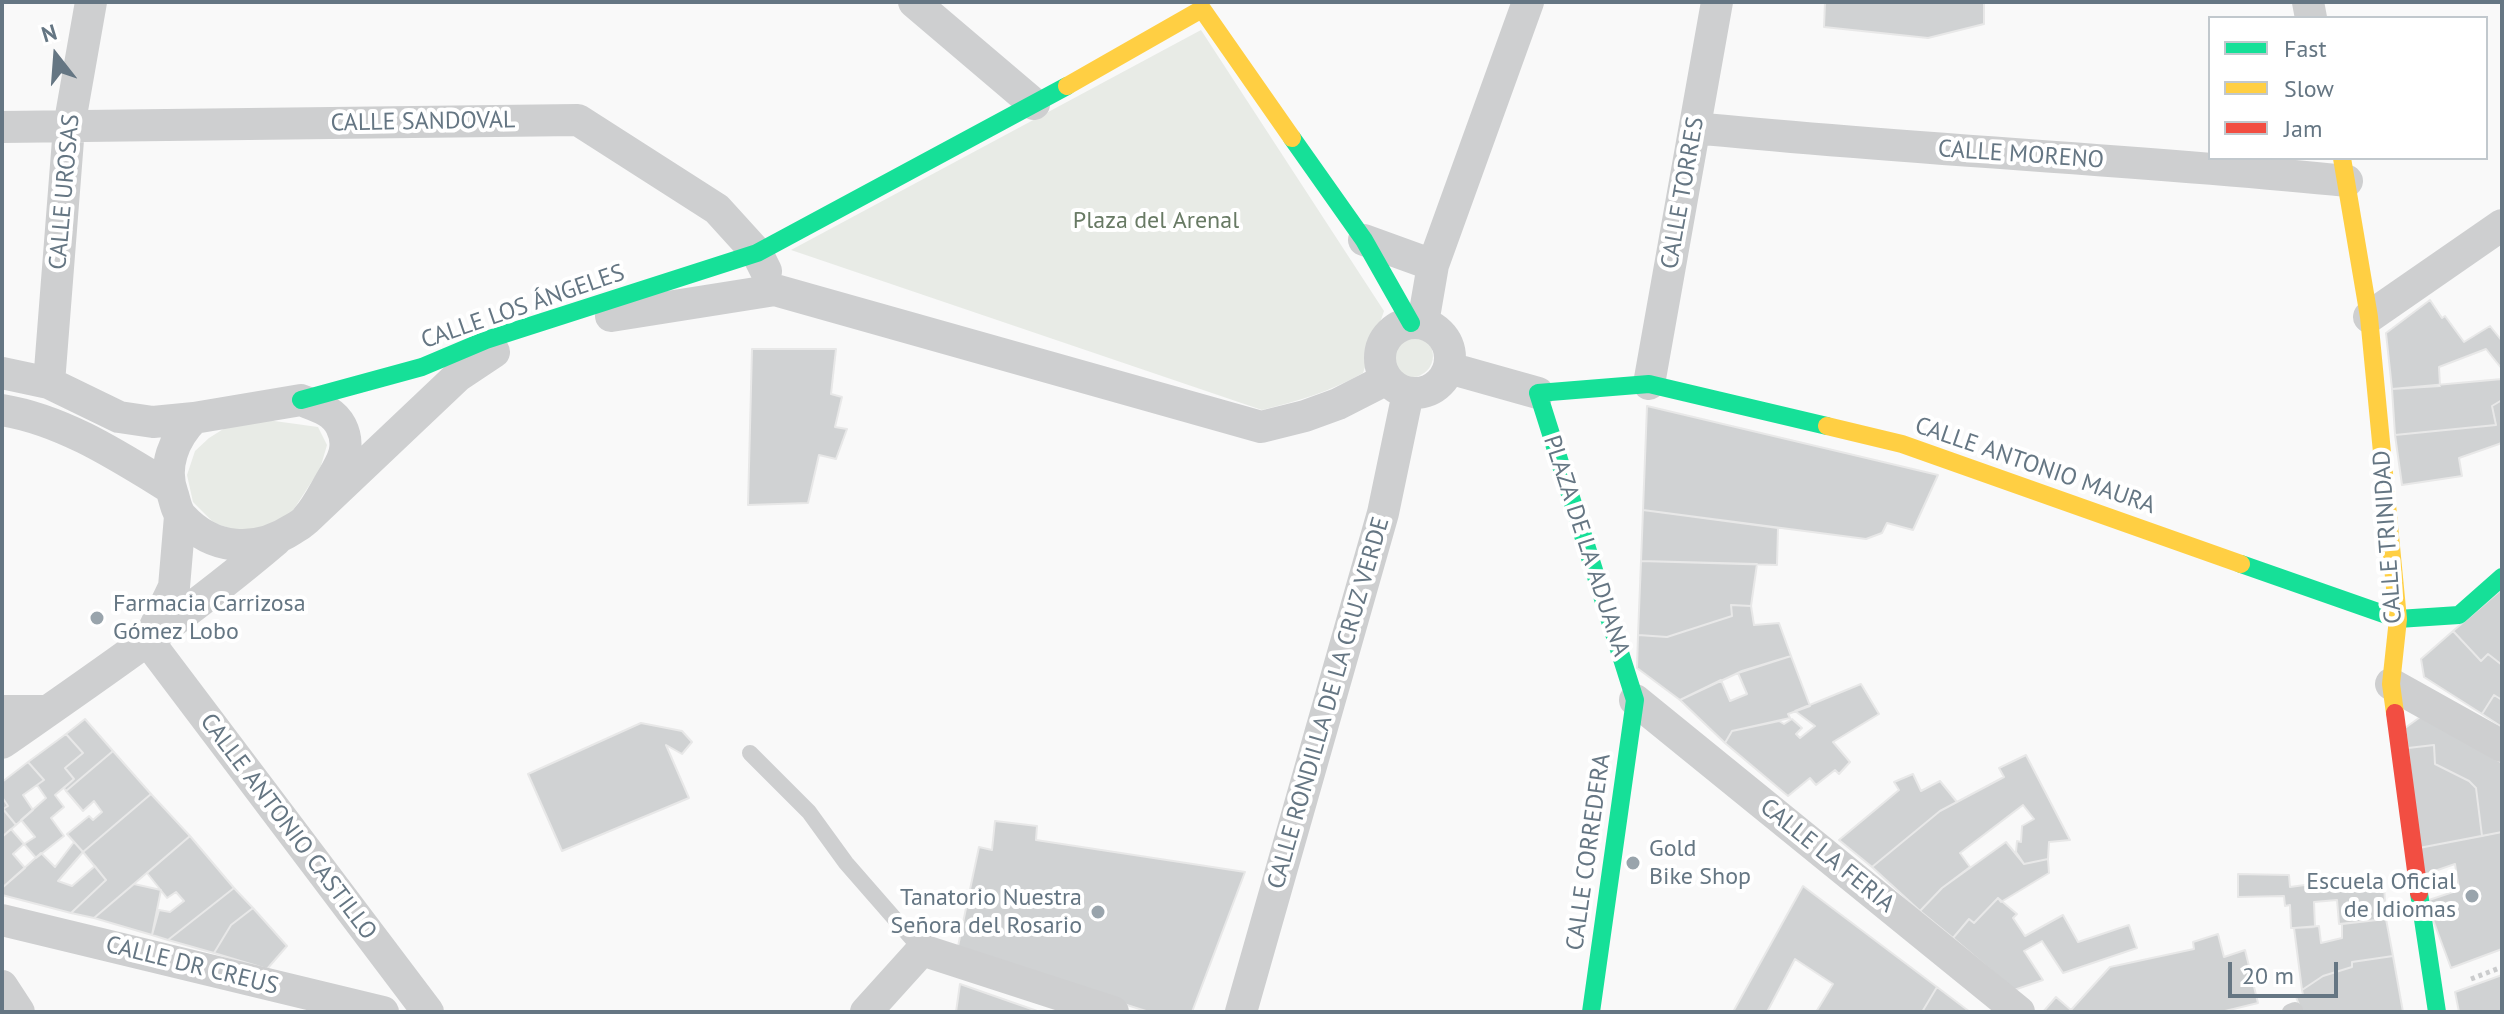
<!DOCTYPE html>
<meta charset="utf-8">
<style>
body{margin:0}
#map{position:relative;width:2504px;height:1014px;overflow:hidden;background:#f9f9f9;font-family:"PT Sans",sans-serif}
canvas{display:block}
.frame{position:absolute;inset:0;border:4px solid #657683;pointer-events:none}
.legend{position:absolute;left:2208px;top:16px;width:280px;height:144px;box-sizing:border-box;background:#fff;border:2px solid #c1c8cd;margin:0;padding:10px 14px;list-style:none;font-size:24px;color:#657683}
.legend li{display:flex;align-items:center;gap:16px;height:40px}
.legend b{width:40px;border:2px solid #c1c8cd}
.north{position:absolute;left:16px;top:16px;width:80px;height:80px;-webkit-text-stroke:6px #fff;paint-order:stroke;rotate:343deg;font-size:22px;font-weight:700;line-height:32px;text-align:center;color:#657683}
.north::after{content:'';display:block;margin:auto;width:28px;height:36px;background:#657683;clip-path:polygon(50% 0,100% 100%,50% 72%,0 100%)}
.scale{position:absolute;left:2228px;top:962px;width:110px;height:36px;box-sizing:border-box;border:4px solid #657683;border-top:0;padding-left:10px;font-size:24px;line-height:28px;white-space:nowrap;color:#657683;-webkit-text-stroke:6px #fff;paint-order:stroke}
</style>
<div id="map">
<canvas width="2504" height="1014"></canvas>
<div class="frame"></div>
<ul class="legend">
<li><b style="height:10px;background:#16e098"></b>Fast</li>
<li><b style="height:10px;background:#ffcf43"></b>Slow</li>
<li><b style="height:10px;background:#f24e42"></b>Jam</li>
</ul>
<div class="north">N</div>
<div class="scale">20 m</div>
</div>
<script>
const ctx = document.querySelector('canvas').getContext('2d');
ctx.lineJoin = 'round';
function fillPath(path, color) { ctx.fillStyle = color; ctx.fill(path, 'evenodd'); }
function strokePath(path, color, width, dash) { ctx.strokeStyle = color; ctx.lineWidth = width; ctx.lineCap = dash ? 'butt' : 'round'; ctx.setLineDash(dash || []); ctx.stroke(path); }
function write(font, color, halo, rows, align = 'center') {
  ctx.font = font + ' "PT Sans",sans-serif'; ctx.lineWidth = 8; ctx.setLineDash([]); ctx.textBaseline = 'middle'; ctx.strokeStyle = halo; ctx.fillStyle = color; for (const [text, x, y, turn = 0] of rows) {
    ctx.save(); ctx.translate(x, y); ctx.rotate((+turn || 0) * Math.PI / 180); ctx.textAlign = isNaN(turn) ? turn : align; if (halo) ctx.strokeText(text, 0, 0); ctx.fillText(text, 0, 0); ctx.restore();
  }
}
const green = new Path2D(`
 M1201 30 1384 311 1363 373C1329 392 1299 401 1262 410L791 250Z
 M1391 356a21 21 0 1 1 42 0a21 21 0 1 1-42 0Z
 M260 419 318 427 327 445 320 469 290 515 263 528 238 531 214 523 193 502 187 475 195 451 209 438 233 423Z`);
const building = new Path2D(`
 M1825 2H1984V24L1928 38 1824 27Z
 M2430 300 2442 318 2445 316 2464 342 2490 326 2502 341V369L2486 349 2439 367 2440 386 2392 389 2386 333Z
 M752 349H836L831 394 842 397 835 427 847 429 836 459 819 455 808 503 748 505Z
 M2502 379V400L2492 406 2496 425 2395 435 2392 389Z
 M2502 400V442L2499 444 2459 458 2462 476 2402 485 2395 435 2496 425 2492 406Z
 M1647 406 1938 475 1913 530 1887 523 1882 533 1866 539 1643 510Z
 M1643 510 1778 528 1777 565 1641 561Z
 M1641 561 1757 564 1751 606 1731 605 1732 616 1667 637 1638 635Z
 M2502 589V665L2488 654 2481 661 2453 631Z
 M1731 605 1751 606 1754 625 1779 623 1791 656 1742 671 1680 700 1637 668 1638 635 1667 637 1732 616Z
 M2453 631 2481 661 2488 654 2502 665V700L2494 695 2482 714 2424 677 2421 659Z
 M1791 656 1810 706 1788 714 1790 718 1732 731 1725 743 1680 700 1721 680 1730 701 1747 694 1738 673Z
 M1861 684 1879 714 1833 742 1850 762 1839 774 1835 770 1816 785 1810 778 1788 796 1725 743 1732 731 1779 721 1784 724 1792 719 1802 728 1796 734 1800 738 1815 726 1795 711Z
 M2494 695 2502 700V727L2482 714Z
 M2423 715 2502 763V832L2482 836 2476 788 2469 781 2435 764 2434 745 2408 748 2405 728Z
 M85 719 113 751 66 791 64 788 74 779 65 768 83 753 66 734Z
 M641 723 682 731 692 742 682 754 666 745 689 798 562 851 528 774Z
 M66 734 83 753 65 768 74 779 55 795 64 807 51 818 64 836 36 858 24 844 35 837 21 820 46 798 37 785 44 780 28 762Z
 M2434 745 2435 764 2469 781 2476 788 2482 836 2419 848 2408 748Z
 M113 751 151 794 83 852 67 834 89 816 93 820 102 812 94 801 83 811 66 791Z
 M2026 755 2070 840 2049 842 2048 859 2024 864 2016 852 2017 841 2021 842 2022 826 2034 819 2023 805 1960 853 1970 867 1942 888 1920 911 1872 867 1940 811 2004 777 1999 768Z
 M28 762 44 780 23 795 33 810 16 825 3 809 8 806 2 797V782Z
 M1913 774 1921 791 1940 781 1957 802 1940 811 1872 867 1839 840 1899 790 1894 782Z
 M151 794 190 836 94 918 71 913 106 880 83 852Z
 M2 797 8 806 3 809 16 825 2 837Z
 M995 821 1037 826 1036 840 1245 872 1192 1012H1149L957 951 979 847 992 850Z
 M11 829 24 844 13 854 25 868 2 888V837Z
 M2502 832V949L2451 968 2426 901 2459 890 2455 864 2423 875 2419 848Z
 M190 836 234 888 168 940 152 935 159 910 170 912 184 901 176 892 167 898 147 873Z
 M74 842 83 852 58 881 72 886 95 866 106 880 71 913 2 895V888L41 853 55 867Z
 M2006 842 2024 864 2048 859 2049 873 2001 902 1998 898 1974 923 1969 919 1953 938 1920 911 1942 888Z
 M2238 874 2289 875 2290 887 2312 884 2350 889 2384 885 2386 919 2339 924 2337 900 2314 902 2315 927 2291 928 2290 905 2285 906 2284 896 2238 897Z
 M134 884 161 890 152 935 94 918Z
 M1803 886 1937 987 1922 1012H1816L1833 984 1795 959 1767 1012H1733Z
 M234 888 253 908 231 925 214 953 168 940Z
 M1998 898 2017 914 2013 918 2025 936 2063 915 2078 942 2129 925 2137 948 2063 973 2042 941 2024 951 2043 980 2014 990 1953 938 1969 919 1974 923Z
 M253 908 287 946 267 969 214 953 231 925Z
 M2386 919 2393 956 2352 962V967L2323 976 2302 990 2294 928 2319 926 2321 943 2342 938V924Z
 M2218 934 2224 957 2245 950 2258 1003 2221 1012H2043L2056 997 2071 1010 2110 967 2194 949 2193 942Z
 M2393 956 2403 1012H2302L2296 997 2303 995 2302 990 2323 976 2352 967V962Z
 M2502 975V1012H2459L2455 992Z
 M960 984 1040 1012H956Z
 M1937 987 1970 1012H1922Z`);
const path = new Path2D(`
 M2471 979 2502 967`);
const lane = new Path2D(`
 M750 753 809 812 846 863 922 950
 M2290 1012 2295 1010`);
const street = new Path2D(`
 M914 2 1034 104
 M2308 2 2311 18
 M2 127 578 120 717 209 757 253 766 271
 M1695 128C1912 150 2130 159 2347 181
 M1364 240 1433 265
 M611 316 775 290 1261 427 1305 416 1338 404 1387 379
 M2369 317 2502 225
 M1423 323 1433 265 1528 2
 M1380 358a35 35 0 1 1 70 0a35 35 0 1 1-70 0Z
 M1449 368 1538 393
 M2 373 49 383 119 417 153 422 194 418
 M49 383 69 127 91 2
 M1649 384 1717 2
 M301 400C316 406 333 410 341 426 352 448 341 463 330 482 323 494 316 508 307 518 304 523 298 526 293 529 256 553 213 551 182 517 177 512 175 502 173 495 162 467 174 438 194 418Z
 M2 410C63 420 117 455 169 487
 M306 520 458 376 494 352
 M151 635 174 587 180 516
 M148 641 428 1012
 M2391 684 2502 746
 M1635 700 2019 1012
 M2 711H47
 M2 743C95 678 189 614 276 540
 M2 920 383 1012
 M2 986 19 1012
 M866 1012 922 950 1113 1012
 M1241 1012 1383 513 1408 393`);
const fast = new Path2D(`
 M1292 138 1364 240 1411 323
 M301 400 422 367 486 340 757 253 1067 86
 M2241 564 2398 619 2459 615 2502 577
 M2419 893 2437 1012
 M1591 1012 1635 700 1538 393 1649 384 1827 426`);
const slow = new Path2D(`
 M1067 86 1202 9 1292 138
 M2342 158 2369 317 2398 619 2391 684 2395 713
 M1827 426 1902 444 2241 564`);
const jam = new Path2D(`
 M2395 713 2419 893`);
const markers = [
 [97,618,8,"#99a4ac"],
 [1633,863,8,"#99a4ac"],
 [2472,896,8,"#99a4ac"],
 [1098,912,8,"#99a4ac"]
];
const streetNames = [
 ["CALLE SANDOVAL",423,122,-1],
 ["CALLE MORENO",2021,155,4],
 ["CALLE UROSAS",65,192,-85],
 ["CALLE TORRES",1683,193,-80],
 ["CALLE LOS ÁNGELES",523,307,-19],
 ["CALLE ANTONIO MAURA",2035,466,19],
 ["CALLE TRINIDAD",2388,537,-94],
 ["PLAZA DE LA ADUANA",1586,546,72],
 ["CALLE RONDILLA DE LA CRUZ VERDE",1329,703,-74],
 ["CALLE ANTONIO CASTILLO",288,827,53],
 ["CALLE CORREDERA",1589,852,-82],
 ["CALLE LA FERIA",1827,856,39],
 ["CALLE DR CREUS",192,966,14]
];
const parkNames = [
 ["Plaza del Arenal",1156,221]
];
const poiNames = [
 ["Farmacia Carrizosa",113,604],
 ["Gómez Lobo",113,632],
 ["Gold",1649,849],
 ["Bike Shop",1649,877],
 ["Escuela Oficial",2456,882,"right"],
 ["de Idiomas",2456,910,"right"],
 ["Tanatorio Nuestra",1082,898,"right"],
 ["Señora del Rosario",1082,926,"right"]
];
fillPath(green, '#e8ebe6');
fillPath(building, '#d0d2d3');
strokePath(building, '#e8e8e8', 2);
strokePath(path, '#cbcccd', 5, [4, 4]);
strokePath(lane, '#cecfd0', 16);
strokePath(street, '#cecfd0', 32);
strokePath(fast, '#16e098', 18);
strokePath(slow, '#ffcf43', 18);
strokePath(jam, '#f24e42', 18);
for (const [x, y, r, color] of markers) { const dot = new Path2D(); dot.arc(x, y, r, 0, 2 * Math.PI); ctx.fillStyle = color; ctx.fill(dot); strokePath(dot, '#fff', 3); }
write('24px', '#657683', '#fff', streetNames);
write('24px', '#687a64', '#fff', parkNames);
write('24px', '#657683', '#fff', poiNames, 'left');
</script>
